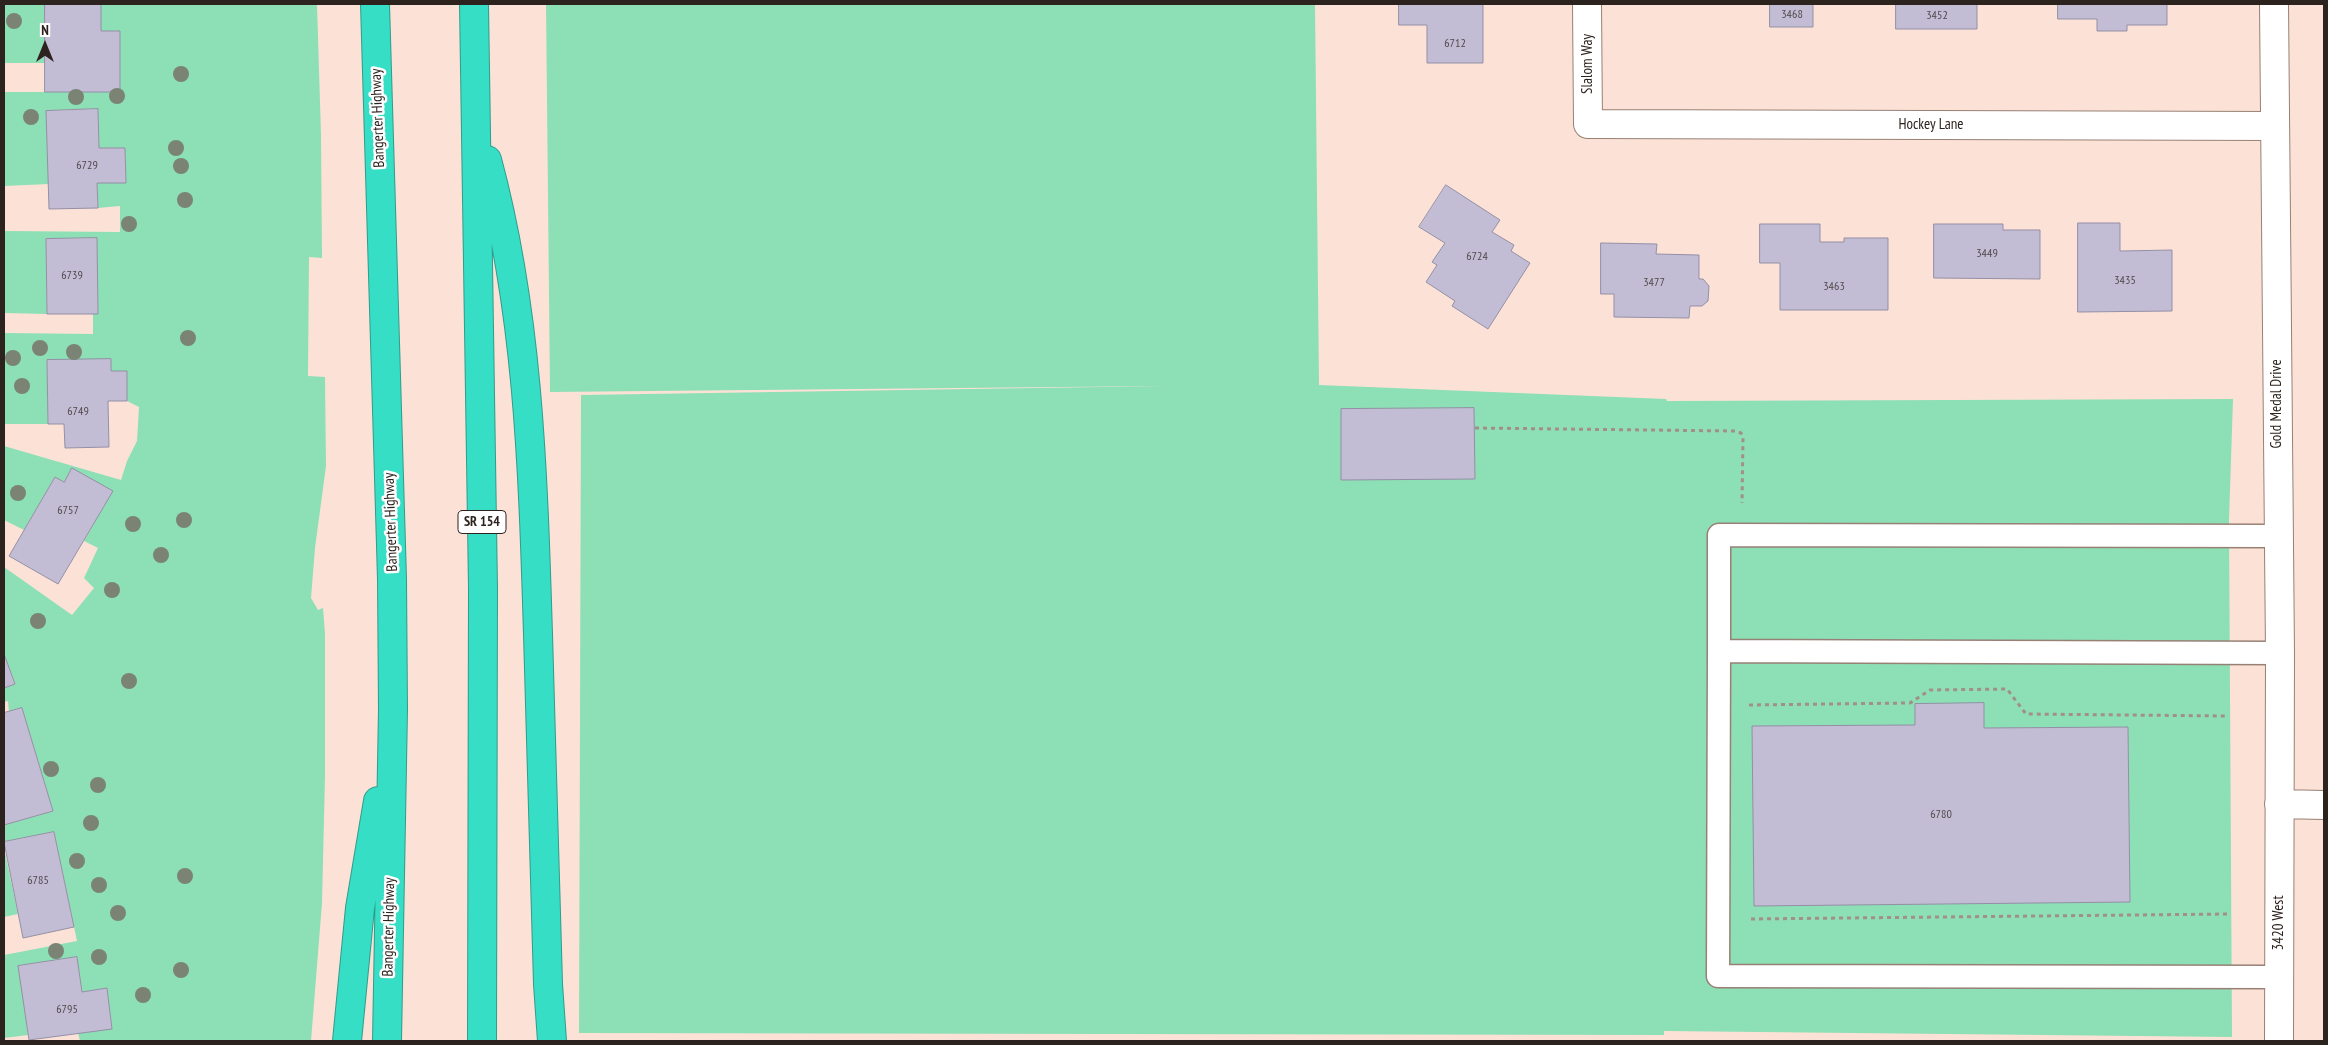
<!DOCTYPE html>
<style>
body{margin:0}
#map{position:relative;width:2328px;height:1045px;overflow:hidden;background:#fce2d6;font-family:"PT Sans Narrow",sans-serif}
canvas{display:block}
.frame{position:absolute;inset:0;border:5px solid #2c221e;pointer-events:none}
.north{position:absolute;left:20px;top:20px;width:50px;height:50px;-webkit-text-stroke:4px #fff;paint-order:stroke;rotate:0deg;font-size:14px;font-weight:700;line-height:20px;text-align:center;color:#2c221e}
.north::after{content:'';display:block;margin:auto;width:18px;height:22px;background:#2c221e;clip-path:polygon(50% 0,100% 100%,50% 72%,0 100%)}
</style>
<div id="map">
<canvas width="2328" height="1045"></canvas>
<div class="frame"></div>
<div class="north">N</div>
</div>
<script>
const ctx = document.querySelector('canvas').getContext('2d');
ctx.lineJoin = 'round';
function fillPath(path, color) { ctx.fillStyle = color; ctx.fill(path, 'evenodd'); }
function strokePath(path, color, width, dash) { ctx.strokeStyle = color; ctx.lineWidth = width; ctx.lineCap = dash ? 'butt' : 'round'; ctx.setLineDash(dash || []); ctx.stroke(path); }
function write(font, color, halo, rows, align = 'center') {
  ctx.font = font + ' "PT Sans Narrow",sans-serif'; ctx.lineWidth = 5; ctx.setLineDash([]); ctx.textBaseline = 'middle'; ctx.strokeStyle = halo; ctx.fillStyle = color; for (const [text, x, y, turn = 0] of rows) {
    ctx.save(); ctx.translate(x, y); ctx.rotate((+turn || 0) * Math.PI / 180); ctx.textAlign = isNaN(turn) ? turn : align; if (halo) ctx.strokeText(text, 0, 0); ctx.fillText(text, 0, 0); ctx.restore();
  }
}
const green = new Path2D(`
 M4 4H45V63H4Z
 M101 4H317L321 135 322 258 309 257 308 376 325 377 326 466 315 548 311 598 318 610 323 608 325 634V776L322 903 311 1041H80L78 1033 112 1028 107 989 82 992 77 957 19 966 28 1035 4 1038V955L77 941 54 832 4 842V825L53 811 22 708 9 712 8 701 4 702V688L15 684 4 655V567L72 615 94 588 84 578 98 548 84 541 112 491 64 482 55 477 24 530 4 520V446L121 480 127 461 137 441 139 407 127 401V372L111 371 74 360H47L48 424H4V333L93 334V314L98 313 96 238 46 239 47 314 4 313V231L120 232V206L98 208 97 183 126 182 125 148H99L98 109 46 111 49 184 4 186V92H119L120 31H101Z
 M546 4H1315L1319 385 1666 399 1667 401 2233 399 2229 520 2232 1037 1664 1031V1035L579 1033 581 395 1163 386 550 392Z
 M4 848 18 914 4 917Z`);
const building = new Path2D(`
 M45 4H101V31H120V92H45Z
 M1399 4H1483V63H1427V25H1399Z
 M1770 4H1813V27H1770Z
 M1896 4H1977V29H1896Z
 M2058 4H2167V25H2127V31H2097V19H2058Z
 M98 109 99 148H125L126 183H97L98 208 49 209 46 111Z
 M1446 185 1500 220 1492 232 1514 245 1511 251 1530 263 1488 329 1452 306 1455 301 1426 282 1437 265 1432 262 1445 243 1419 227Z
 M2078 223H2120V251L2172 250V311L2078 312Z
 M1760 224H1820V242H1844V238H1888V310H1780V263H1760Z
 M1934 224H2003V230H2040V279L1934 278Z
 M97 238 98 314H47L46 239Z
 M1601 243 1657 244 1656 254 1699 255V279H1703L1709 286 1708 301 1702 306H1690L1689 318 1614 317V294H1601Z
 M111 359V371H127V401H108L109 447 65 448 64 424H48L47 360Z
 M1474 408 1475 479 1341 480V409Z
 M72 468 113 491 58 584 9 556 55 477 64 482Z
 M4 654 15 684 4 688Z
 M1984 703V728L2128 727 2130 902 1754 906 1752 726 1915 725V704Z
 M22 708 53 811 4 825V713Z
 M54 832 74 927 23 938 4 842Z
 M77 957 82 992 107 988 112 1029 29 1040 18 966Z`);
const path = new Path2D(`
 M1475 428 1735 431 1741 433 1743 437 1742 503
 M1749 705 1910 703 1930 690 2007 689 2026 714 2228 716
 M1751 919 2228 914`);
const service = new Path2D(`
 M2278 536 1719 535V651L2280 653
 M1719 651 1718 976 2279 977`);
const minor = new Path2D(`
 M1587 4 1588 124 2274 126
 M2274 4 2280 653 2279 1041
 M2279 804 2324 805`);
const motorway = new Path2D(`
 M375 4 392 579 393 709 387 1041
 M474 4 483 589 482 1041
 M487 160C529 315 533 475 538 634 541 751 545 867 548 984L552 1041
 M347 1041 360 908 378 801`);
const trees = [
 [14,21],
 [181,74],
 [117,96],
 [76,97],
 [31,117],
 [176,148],
 [181,166],
 [185,200],
 [129,224],
 [188,338],
 [40,348],
 [74,352],
 [13,358],
 [22,386],
 [18,493],
 [184,520],
 [133,524],
 [161,555],
 [112,590],
 [38,621],
 [129,681],
 [51,769],
 [98,785],
 [91,823],
 [77,861],
 [185,876],
 [99,885],
 [118,913],
 [56,951],
 [99,957],
 [181,970],
 [143,995]
];
const numberNames = [
 ["3468",1792,15],
 ["3452",1937,16],
 ["6712",1455,44],
 ["6729",87,166],
 ["3449",1987,254],
 ["6724",1477,257],
 ["6739",72,276],
 ["3435",2125,281],
 ["3477",1654,283],
 ["3463",1834,287],
 ["6749",78,412],
 ["6757",68,511],
 ["6780",1941,815],
 ["6785",38,881],
 ["6795",67,1010]
];
const shields = [
 [482,522,48]
];
const shieldNames = [
 ["SR 154",482,522]
];
const streetNames = [
 ["Slalom Way",1588,64,-90],
 ["Bangerter Highway",378,118,-92],
 ["Hockey Lane",1931,125],
 ["Gold Medal Drive",2277,404,-90],
 ["Bangerter Highway",391,522,-92],
 ["3420 West",2279,923,-90],
 ["Bangerter Highway",389,927,-89]
];
fillPath(green, '#8ddfb6');
fillPath(building, '#c2bdd5');
strokePath(building, '#948fa5', 1);
strokePath(service, '#978075', 25);
strokePath(minor, '#978075', 30);
strokePath(motorway, '#329c8b', 30);
strokePath(path, '#a28f87', 3, [4, 4]);
strokePath(service, '#fff', 22);
strokePath(minor, '#fff', 28);
strokePath(motorway, '#36dec5', 28);
ctx.fillStyle = '#7a8374';
for (const [x, y] of trees) { ctx.beginPath(); ctx.arc(x, y, 8, 0, 2 * Math.PI); ctx.fill(); }
write('12px', '#52494c', null, numberNames);
for (const [x, y, w] of shields) { const box = new Path2D(); box.roundRect(x - w / 2, y - 11.5, w, 23, 4); ctx.fillStyle = '#fff'; ctx.fill(box); strokePath(box, '#2c221e', 1); }
write('bold 14px', '#2c221e', null, shieldNames);
write('15px', '#2c221e', '#fff', streetNames);
</script>
